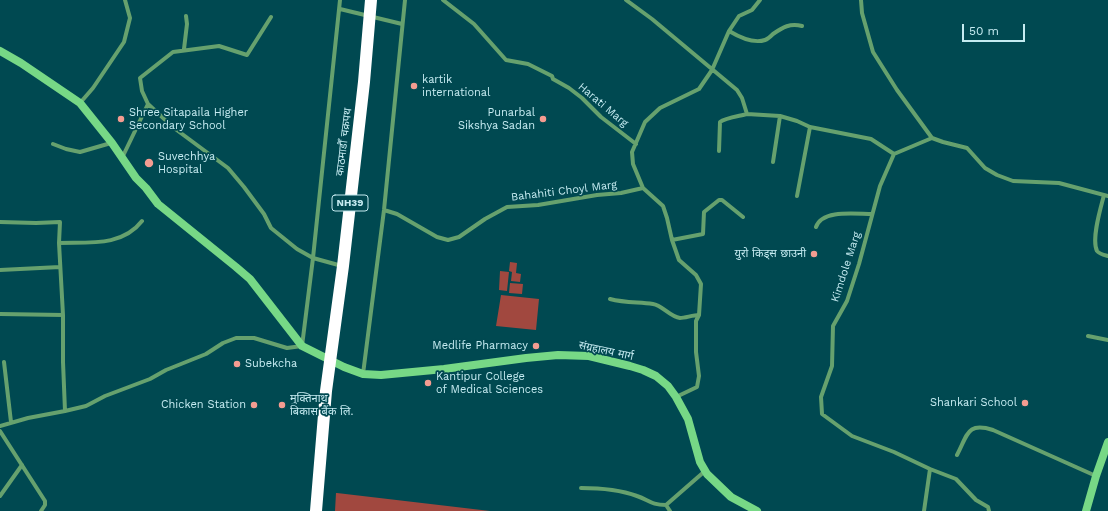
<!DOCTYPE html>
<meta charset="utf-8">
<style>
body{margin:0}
#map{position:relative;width:1108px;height:511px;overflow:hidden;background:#004951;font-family:"Work Sans",sans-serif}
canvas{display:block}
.scale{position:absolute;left:962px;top:24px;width:63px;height:18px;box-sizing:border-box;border:2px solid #c5ebf1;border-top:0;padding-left:5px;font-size:12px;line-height:14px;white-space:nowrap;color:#c5ebf1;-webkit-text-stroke:3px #004951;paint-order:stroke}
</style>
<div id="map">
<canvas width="1108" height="511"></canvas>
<div class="scale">50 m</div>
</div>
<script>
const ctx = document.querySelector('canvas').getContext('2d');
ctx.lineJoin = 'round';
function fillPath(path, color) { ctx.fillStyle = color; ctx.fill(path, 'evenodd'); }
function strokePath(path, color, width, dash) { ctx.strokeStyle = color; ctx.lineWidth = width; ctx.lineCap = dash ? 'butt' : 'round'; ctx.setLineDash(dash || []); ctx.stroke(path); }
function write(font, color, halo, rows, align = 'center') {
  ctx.font = font + ' "Work Sans","Noto Sans Devanagari",sans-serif'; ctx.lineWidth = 3.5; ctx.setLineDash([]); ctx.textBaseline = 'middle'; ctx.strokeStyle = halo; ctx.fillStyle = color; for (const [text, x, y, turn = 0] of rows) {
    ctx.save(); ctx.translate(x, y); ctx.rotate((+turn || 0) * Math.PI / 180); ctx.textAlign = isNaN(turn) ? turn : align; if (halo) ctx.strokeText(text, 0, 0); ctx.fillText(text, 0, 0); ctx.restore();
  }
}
const green = new Path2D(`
 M510 262 517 263 516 273 521 274 520 282 511 281 512 272 509 271Z
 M500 271 509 272 507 291 499 290Z
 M510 283 523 284 522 294 509 293Z
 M501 295 539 299 536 330 496 326Z
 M336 493H337L490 511H335Z`);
const street = new Path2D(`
 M443 0 474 24 506 60 528 64 552 76 553 79 569 88 582 98 601 117 636 144
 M626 0 652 19 737 90 742 98 747 114 780 116 797 121 810 127 871 139 894 154 932 138 943 142 967 148 985 168 997 175 1013 181 1059 183 1108 196
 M861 0 862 13 873 52 897 90 932 138
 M340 9 402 24
 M271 17 247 55 219 46 173 52 140 78 142 91 148 104 174 128 228 168 244 187 264 214 271 228 297 249 313 258 342 266
 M729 31C739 37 753 44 765 40 768 39 771 36 773 34 783 27 790 23 802 26
 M184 49 187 24 186 16
 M80 103 93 88 124 42 130 18 125 0
 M53 144 66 149 80 152 111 143
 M719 151 720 122C725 118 740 116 747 114
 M894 154 880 186 859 264 847 301 833 326 832 366 821 397 822 414 852 436 894 452 930 469 924 511
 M122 158 148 104
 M773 162 780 116
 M1104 195C1101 207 1091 239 1097 251 1099 254 1104 255 1108 256
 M797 196 810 127
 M384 210 397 214 437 237 448 240 459 237 485 219 507 207 538 205 597 195 621 193 643 188
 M0 222 36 223 60 222 59 243 63 315V362L65 411
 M816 227C822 209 856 214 872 214
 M672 240 703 234 704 212 719 200H722L743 217
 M59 243C88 242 122 247 142 221
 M0 270 60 267
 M610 299C625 303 638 302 653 304 662 305 670 317 680 318 685 318 693 315 699 315
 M0 314 63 315
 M1088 336 1108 340
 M4 362 11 422
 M363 374 384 210 405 0
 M676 397 697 387 699 376 696 352V321L699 315 701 284 696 275 679 260 672 240 667 218 663 206 643 188 633 164 632 152 645 122 660 108 699 89 712 70 729 31 739 16 752 10 760 0
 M0 426 28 418 65 411 86 406 105 396 150 379 166 370 206 354 223 343 236 338H254L287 348 302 346 313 258 340 0
 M0 431 45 501V505L41 511
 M957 455C968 434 967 422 993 430L1096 476
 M930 469 956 479 976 500 988 507 989 511
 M581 488C600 488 618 489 637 496 649 500 651 505 666 505L705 471
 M0 496 22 465
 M666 505 670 511`);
const secondary = new Path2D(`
 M0 51 21 63 80 103 112 143 136 178 146 188 158 204 236 267 250 279 302 346 344 367 363 374 381 375 444 369 526 358 558 355 589 356 630 366 643 370 656 376 668 386 676 397 688 419 700 462 707 474 731 497 757 511
 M1086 511 1096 476 1108 442`);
const highway = new Path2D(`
 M316 511 326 391 343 266 364 82 371 0`);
const markers = [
 [414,86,4,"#f59c91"],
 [121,119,4,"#f59c91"],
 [543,119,4,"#f59c91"],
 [149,163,5,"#f59c91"],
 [814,254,4,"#f59c91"],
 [536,346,4,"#f59c91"],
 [237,364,4,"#f59c91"],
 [428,383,4,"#f59c91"],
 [1025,403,4,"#f59c91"],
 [254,405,4,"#f59c91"],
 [282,405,4,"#f59c91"]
];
const shields = [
 [350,203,36]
];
const shieldNames = [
 ["NH39",350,203]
];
const poiNames = [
 ["kartik",422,80],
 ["international",422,93],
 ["Shree Sitapaila Higher",129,113],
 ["Secondary School",129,126],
 ["Punarbal",535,113,"right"],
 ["Sikshya Sadan",535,126,"right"],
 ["Suvechhya",158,157],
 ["Hospital",158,170],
 ["युरो किड्स छाउनी",806,254,"right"],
 ["Medlife Pharmacy",528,346,"right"],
 ["Subekcha",245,364],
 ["Kantipur College",436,377],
 ["of Medical Sciences",436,390],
 ["मुक्तिनाथ",290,399],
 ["बिकास बैंक लि.",290,412],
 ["Shankari School",1017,403,"right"],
 ["Chicken Station",246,405,"right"]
];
const streetNames = [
 ["Harati Marg",603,105,40],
 ["काठमाडाैँ चक्रपथ",344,142,-83],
 ["Bahahiti Choyl Marg",564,191,-7],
 ["Kimdole Marg",846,267,-72],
 ["संग्रहालय मार्ग",606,351,12]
];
fillPath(green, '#a1483f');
strokePath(street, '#66a16e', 4);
strokePath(secondary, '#77d886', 8);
strokePath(highway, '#fff', 12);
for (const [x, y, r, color] of markers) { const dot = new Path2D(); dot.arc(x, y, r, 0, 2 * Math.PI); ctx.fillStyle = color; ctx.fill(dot); strokePath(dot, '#004951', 1.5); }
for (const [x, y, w] of shields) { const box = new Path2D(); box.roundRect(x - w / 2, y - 8, w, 16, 3); ctx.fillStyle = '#004951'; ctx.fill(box); strokePath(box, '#c5ebf1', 1); }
write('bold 10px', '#c5ebf1', null, shieldNames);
write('11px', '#c5ebf1', '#004951', poiNames, 'left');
write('11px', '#c5ebf1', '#004951', streetNames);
</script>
